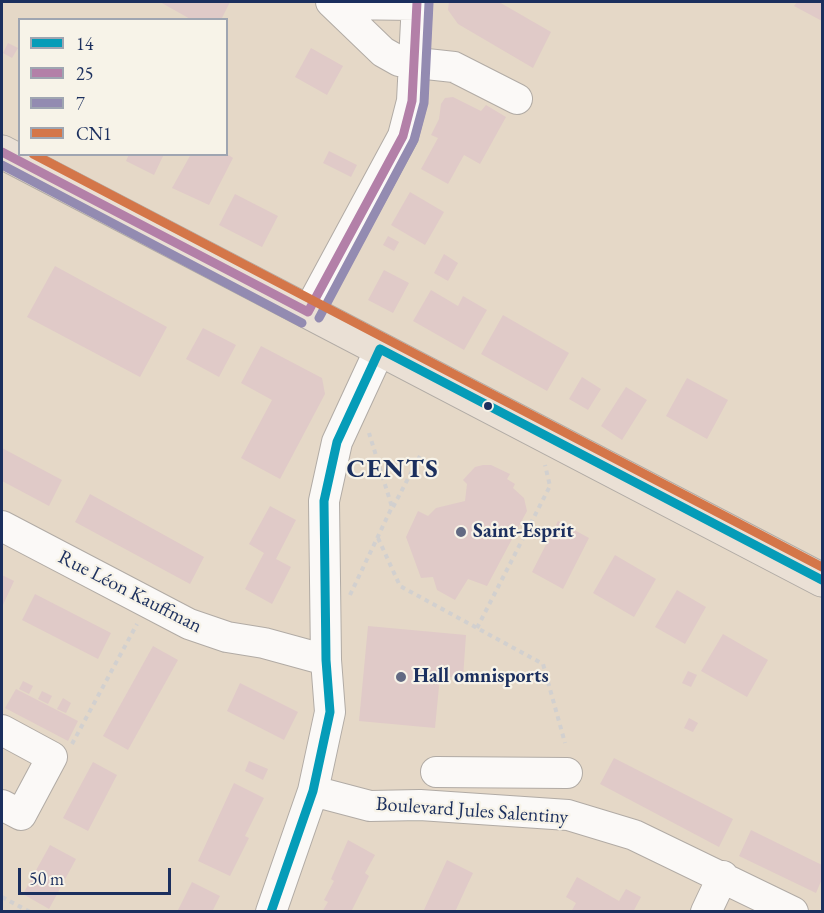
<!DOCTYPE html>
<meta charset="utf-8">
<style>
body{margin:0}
#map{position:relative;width:824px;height:913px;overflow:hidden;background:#e5d8c7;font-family:"EB Garamond",serif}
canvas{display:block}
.frame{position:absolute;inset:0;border:3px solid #1b2f5e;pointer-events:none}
.legend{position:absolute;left:18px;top:18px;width:210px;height:138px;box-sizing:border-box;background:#f7f3e8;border:2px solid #9fa5b1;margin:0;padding:8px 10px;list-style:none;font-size:18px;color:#1b2f5e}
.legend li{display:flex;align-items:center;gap:12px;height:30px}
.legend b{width:30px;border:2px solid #9fa5b1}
.scale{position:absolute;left:18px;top:868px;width:153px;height:27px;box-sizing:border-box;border:3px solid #1b2f5e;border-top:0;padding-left:8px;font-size:18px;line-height:21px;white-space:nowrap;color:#1b2f5e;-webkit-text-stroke:4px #f7f3e8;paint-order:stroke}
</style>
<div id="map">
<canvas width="824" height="913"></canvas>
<div class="frame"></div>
<ul class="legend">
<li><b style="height:8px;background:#059cb8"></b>14</li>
<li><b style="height:8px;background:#b380a8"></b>25</li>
<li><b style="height:8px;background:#938bb1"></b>7</li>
<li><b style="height:8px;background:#d47649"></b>CN1</li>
</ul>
<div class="scale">50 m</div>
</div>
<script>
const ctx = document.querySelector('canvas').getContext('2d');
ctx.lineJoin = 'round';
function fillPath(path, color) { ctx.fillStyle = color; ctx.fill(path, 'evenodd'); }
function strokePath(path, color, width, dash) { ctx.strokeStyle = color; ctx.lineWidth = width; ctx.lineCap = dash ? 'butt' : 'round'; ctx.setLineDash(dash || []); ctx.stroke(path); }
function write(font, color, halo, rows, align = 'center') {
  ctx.font = font + ' "EB Garamond",serif'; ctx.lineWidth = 4.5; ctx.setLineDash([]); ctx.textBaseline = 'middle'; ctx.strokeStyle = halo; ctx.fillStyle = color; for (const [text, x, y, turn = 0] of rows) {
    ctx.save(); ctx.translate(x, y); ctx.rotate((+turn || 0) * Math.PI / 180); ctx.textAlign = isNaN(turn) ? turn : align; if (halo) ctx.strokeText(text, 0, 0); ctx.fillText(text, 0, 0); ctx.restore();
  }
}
const building = new Path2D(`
 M160 2H230L221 20H192Z
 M449 2H499L551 32 533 68 458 24 448 10Z
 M797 2H822V21L794 6Z
 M8 43 18 48 12 58 3 53Z
 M311 48 343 66 327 95 295 77Z
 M453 97 481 111 486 105 506 117 480 164 464 155 448 184 421 169 438 138 431 135 439 119 441 104 445 98Z
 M329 151 357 165 351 177 323 163Z
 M129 154H164L154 175 126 161Z
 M191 154H227L233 158 209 205 172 188Z
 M410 192 444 212 425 245 391 225Z
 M235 194 278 216 262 247 219 225Z
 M388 236 399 242 394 251 383 245Z
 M444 254 458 263 448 281 434 273Z
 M55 266 167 327 140 377 27 317Z
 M384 270 409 283 393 313 368 300Z
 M431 290 458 306 463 296 487 310 464 350 413 321Z
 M503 315 569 353 547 391 481 354Z
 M203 328 236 345 219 377 186 359Z
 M261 346 322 378 325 394 280 479 241 458 272 400 241 383Z
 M582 377 601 389 588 410 569 399Z
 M687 378 728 400 707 439 666 416Z
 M626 387 647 400 622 440 601 426Z
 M2 448 62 480 49 506 2 481Z
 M483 465H491L510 474 507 479 515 484 513 488 524 498 527 511 487 586 468 579 455 600 437 590 433 577 421 578 406 537 418 511 428 516 436 508 465 501 467 484 463 480 475 467Z
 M90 494 204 557 190 584 75 522Z
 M270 506 296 520 276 559 291 567 272 604 245 589 264 553 249 544Z
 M558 521 589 538 563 589 532 572Z
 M615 555 656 579 634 617 593 593Z
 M2 575 14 581 2 607Z
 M677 590 706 607 685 644 655 627Z
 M35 594 111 633 98 659 22 620Z
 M368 626 466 635 463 678 440 676 435 728 359 721Z
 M723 634 768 660 747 697 701 671Z
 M153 646 178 660 128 750 103 736Z
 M688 671 697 675 691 687 682 683Z
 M23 681 33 686 29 694 19 689Z
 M240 683 298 712 284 740 227 711Z
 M16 689 78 721 68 741 5 708Z
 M42 691 52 696 48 704 38 699Z
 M63 698 71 703 66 713 57 709Z
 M689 718 698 723 693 732 684 728Z
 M614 758 733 819 719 847 600 784Z
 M249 761 268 769 263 780 245 771Z
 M93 762 117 775 88 831 63 818Z
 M234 783 264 798 245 836 249 838 230 876 198 861Z
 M751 830 822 865V879L816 893 739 856Z
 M348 840 375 855 365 873 369 876 351 912H322L328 902 324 900 334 881 331 879Z
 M50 845 76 859 49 909 23 894Z
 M447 860 473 873 465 890 455 912H423Z
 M577 877 619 901 626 889 641 897 633 912H571L576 903 566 897Z
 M192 882 220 896 212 912H177Z`);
const path = new Path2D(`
 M393 507 420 456
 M378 538 400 586 543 664 565 743
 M350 595 392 507 369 433
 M477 628 550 486 545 465
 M72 744 137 624
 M2 897 30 912`);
const minor = new Path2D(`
 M331 2 383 52 399 61 454 67 517 99
 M336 4 417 5
 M308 312 403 136 412 101 417 2
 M2 526 189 624 227 637 264 643 326 660
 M2 730 52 757 21 815 2 805
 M436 772 567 773
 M313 791 370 806 420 805 568 815 634 835 793 912
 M271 912 313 791 330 712 326 660 324 501 337 442 380 349
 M706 912 723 876`);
const major = new Path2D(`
 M2 152 822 580`);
const bus1 = new Path2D(`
 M380 349 822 580
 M271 912 313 791 330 712 326 660 324 501 337 442 380 349`);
const bus2 = new Path2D(`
 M2 152 308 312
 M308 312 403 136 412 101 417 2`);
const bus3 = new Path2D(`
 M2 165 302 323
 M319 318 414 140 424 103 429 3`);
const bus4 = new Path2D(`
 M33 154 822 567`);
const markers = [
 [488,406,5,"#1b2f5e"],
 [461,532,6,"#626a83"],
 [401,677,6,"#626a83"]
];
const poiNames = [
 ["Saint-Esprit",473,532],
 ["Hall omnisports",413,677]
];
const streetNames = [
 ["Rue Léon Kauffman",130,592,27],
 ["Boulevard Jules Salentiny",472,811,4]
];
const districtNames = [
 ["CENTS",393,470]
];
fillPath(building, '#e0cac8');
strokePath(minor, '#b1aba5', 32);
strokePath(major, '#b1aba5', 35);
strokePath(path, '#d2d0cf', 4, [4.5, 4.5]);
strokePath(minor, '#fbf9f7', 30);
strokePath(major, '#eae0d5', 33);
strokePath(bus1, '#059cb8', 9);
strokePath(bus2, '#b380a8', 9);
strokePath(bus3, '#938bb1', 9);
strokePath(bus4, '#d47649', 9);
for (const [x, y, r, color] of markers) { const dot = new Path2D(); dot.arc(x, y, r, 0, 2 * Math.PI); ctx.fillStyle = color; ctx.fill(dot); strokePath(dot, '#f7f3e8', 2); }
write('bold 20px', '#1b2f5e', '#f7f3e8', poiNames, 'left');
write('20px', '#1b2f5e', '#f7f3e8', streetNames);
ctx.letterSpacing = '1.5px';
write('bold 26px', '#1b2f5e', '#f7f3e8', districtNames);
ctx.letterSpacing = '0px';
</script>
